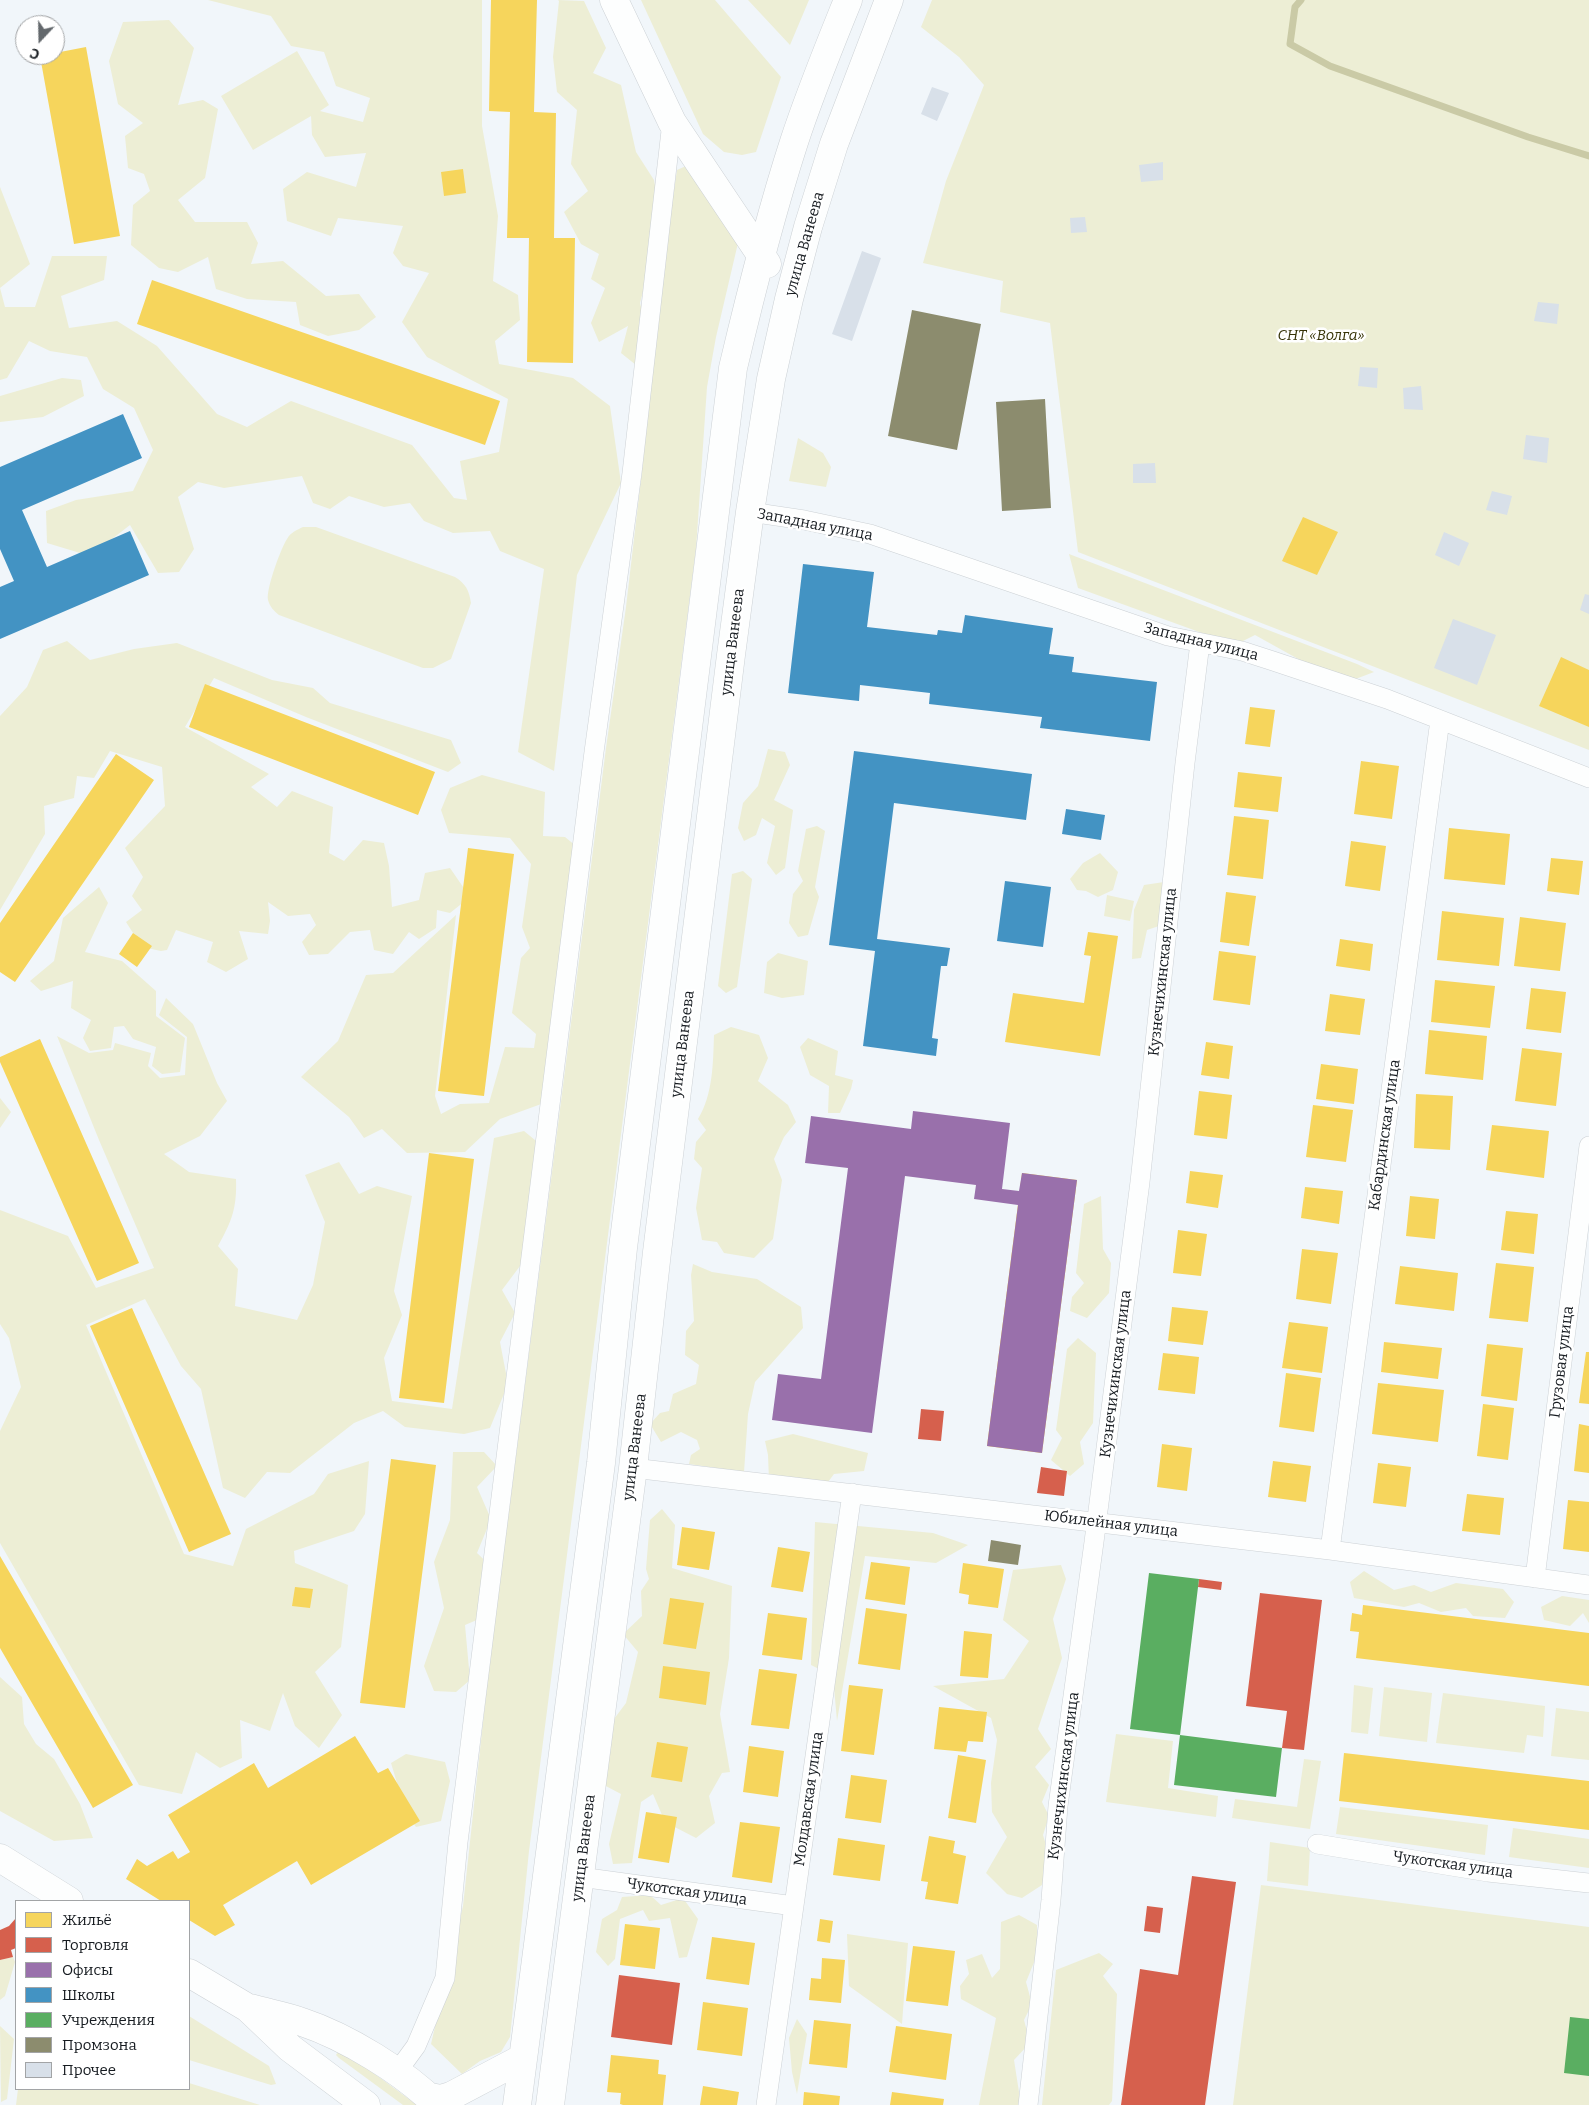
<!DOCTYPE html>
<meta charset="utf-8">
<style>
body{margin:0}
#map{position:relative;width:1589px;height:2105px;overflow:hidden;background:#f1f6fa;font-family:Bitter,serif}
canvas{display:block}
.legend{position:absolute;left:15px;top:1900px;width:175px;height:190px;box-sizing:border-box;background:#fff;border:1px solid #a2a4a6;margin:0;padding:6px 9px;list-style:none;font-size:15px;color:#161b20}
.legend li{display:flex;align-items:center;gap:10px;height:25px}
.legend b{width:25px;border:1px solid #a2a4a6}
.north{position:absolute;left:15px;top:15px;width:50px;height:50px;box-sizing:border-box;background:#fff;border:1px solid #a2a4a6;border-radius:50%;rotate:201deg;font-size:14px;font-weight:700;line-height:20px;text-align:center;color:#161b20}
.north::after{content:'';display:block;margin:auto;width:18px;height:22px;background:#63686c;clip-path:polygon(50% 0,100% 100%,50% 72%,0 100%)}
</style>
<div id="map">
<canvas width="1589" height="2105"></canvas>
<ul class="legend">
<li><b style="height:14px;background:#f6d55c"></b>Жильё</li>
<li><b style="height:14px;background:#d6604d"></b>Торговля</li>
<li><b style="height:14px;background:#9970ab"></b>Офисы</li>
<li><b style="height:14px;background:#4393c3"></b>Школы</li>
<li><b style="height:14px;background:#5aae61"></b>Учреждения</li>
<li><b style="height:14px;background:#8c8c6e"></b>Промзона</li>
<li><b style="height:14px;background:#d8e0e9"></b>Прочее</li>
</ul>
<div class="north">С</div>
</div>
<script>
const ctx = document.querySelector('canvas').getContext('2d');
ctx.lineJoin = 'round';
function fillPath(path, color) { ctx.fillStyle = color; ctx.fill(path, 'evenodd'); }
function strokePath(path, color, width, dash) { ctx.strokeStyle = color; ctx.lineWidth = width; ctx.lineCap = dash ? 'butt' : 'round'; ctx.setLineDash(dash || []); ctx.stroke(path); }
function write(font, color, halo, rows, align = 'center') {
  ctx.font = font + ' Bitter,serif'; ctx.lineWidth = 5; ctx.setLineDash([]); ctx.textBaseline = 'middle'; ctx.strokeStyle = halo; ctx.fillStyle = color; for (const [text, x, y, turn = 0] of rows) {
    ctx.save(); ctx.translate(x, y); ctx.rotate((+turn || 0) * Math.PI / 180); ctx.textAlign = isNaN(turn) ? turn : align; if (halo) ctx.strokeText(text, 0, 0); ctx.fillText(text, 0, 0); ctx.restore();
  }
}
const green = new Path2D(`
 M208 0H482V126L498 216 493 281 518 295 520 320 495 341 499 364 573 378 610 406 621 483 577 575 554 771 518 752 544 569 500 551 490 531 453 533 424 521 410 503 384 507 349 496 330 509 313 503 302 476 224 488 198 482 178 497 194 549 179 572 158 573 130 525 90 556 47 543 46 511 76 500 133 491 153 450 134 408 103 389 87 357 50 351 29 341 7 378 0 380V187L30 264 0 288 5 307H35L52 256H107L104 280 61 296 69 328 117 321 157 346 217 414 247 427 291 401 412 445 454 498 467 500 460 461 499 452 508 399 427 357 402 322 429 273 403 266 393 253 403 226 338 218 331 236 287 221 283 189 307 172 356 187 366 153 325 157 312 135 311 116 253 150 221 96 297 51 329 105 320 111 363 122 370 98 336 86 324 52 291 46 271 16Z
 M558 0 584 1 606 48 593 73 621 85 636 152 654 180 662 221 640 303 650 342 636 365 621 353 628 326 599 342 591 323 605 288 591 279 599 254 581 244 564 212 588 191 571 164 577 110 557 92 553 57 559 1Z
 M641 0H715L781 77 756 152 742 155 724 152 703 134Z
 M748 0H809L790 45Z
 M932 0H1589V750L1078 552 1050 323 1000 312 1003 281 923 263 946 181 984 85 959 57 921 27Z
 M169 20 194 48 178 105 203 100 218 109 205 178 178 200 195 222H247L258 243 251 264 283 261 326 296 359 294 376 317 359 330 328 336 300 325 296 302 247 299 216 289 208 257 178 272 159 268 131 245 133 205 150 191 144 174 128 168 125 136 143 123 118 104 109 61 123 22Z
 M686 166 738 243 716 337 707 387 696 549 529 1851 510 2037 501 2052 480 2061 462 2074 431 2044 463 1906 489 1667 606 748 626 607 641 479 660 281 677 170Z
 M62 378 81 380 84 396 43 417 0 422V396Z
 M798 438 823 453 831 467 826 487 789 481Z
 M303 527H316L455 577C466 584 469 590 471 603L451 659 433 668H423L279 615C274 611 270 607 268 600 266 589 281 548 287 539 291 532 297 530 303 527Z
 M1069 554 1357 664 1374 672 1353 680 1300 660 1255 635 1235 645 1078 588Z
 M67 641 90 660 134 649 177 643 272 680 313 688 330 703 451 740 461 763 448 772 306 717 214 678 185 727 269 774 251 787 277 807 292 791 333 807 329 853 344 861 363 840 384 843 389 866 392 907 419 900 425 873 450 868 470 897 450 913 437 910 436 928 419 939 409 932 393 954 374 950 370 930 350 932 328 954 309 955 302 942 316 925 310 914 288 916 268 902 270 921 268 934 239 931 248 959 226 972 207 962 213 942 176 930 167 950 161 951 142 947 126 922 142 910 132 896 143 877 125 848 165 806 162 767 110 751 94 778 77 776 74 798 44 806 45 834 0 910V716L27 687 43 650Z
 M768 749 785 752 790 765 774 800 793 810 785 868 776 875 767 863 775 826 762 818 756 835 744 841 738 828 743 803 758 786Z
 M482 775 545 792 543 836 565 837 587 855 544 1103 500 1119 465 1152 407 1153 382 1129 364 1138 349 1117 301 1077 338 1041 366 975 393 973 456 915 435 1096 441 1114 460 1104 489 1103 505 1047 534 1048 536 1034 512 1013 521 958 530 948 522 927 531 864 510 838 449 833 441 810 450 788Z
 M817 826 825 831 815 887 819 897 808 935 798 937 789 923 793 894 803 881 798 871 806 829Z
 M1100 853 1118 872 1113 890 1098 897 1086 891 1077 890 1070 879 1083 863Z
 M743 871 752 879 737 987 726 993 718 986 732 874Z
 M1164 882 1162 925 1147 930 1141 958 1132 959 1134 910 1144 885Z
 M99 887 108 903 85 952 122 961 156 991V1016L185 1038 180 1072 162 1074 152 1066 156 1047 133 1039 124 1026 114 1027 111 1048 90 1051 83 1038 91 1020 71 1008 73 981 41 991 30 981 54 961 63 918Z
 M1107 895 1134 901 1130 921 1104 916Z
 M778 953 808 961 804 995 782 998 764 993 767 962Z
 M166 998 193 1024 217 1083 227 1101 200 1136 164 1154 189 1172 236 1179C237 1208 232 1221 218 1246L238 1269 235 1306 297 1320 313 1285 325 1222 305 1175 339 1162 359 1194 377 1186 412 1196 394 1291 402 1315 384 1358 392 1401 452 1409 494 1138 524 1131 541 1145 526 1258 502 1290 515 1313 500 1342 508 1384 490 1428 464 1434 405 1427 383 1411 354 1423 290 1473 267 1472 245 1498 223 1488 201 1389 181 1366 145 1299 86 1325 184 1554 233 1566 246 1529 314 1494 328 1474 369 1461 365 1514 354 1531 294 1551 295 1563 348 1585 341 1647 315 1672 342 1715 319 1748 295 1726 283 1693 270 1731 240 1720 242 1758 220 1768 196 1752 182 1794 139 1785 0 1543V1431L21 1387 9 1338 0 1324V1210L68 1236 96 1288 154 1268 99 1140 57 1036 89 1053 113 1050 115 1043 151 1053 148 1066 160 1078 185 1075 187 1037 159 1015Z
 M731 1027 759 1035 768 1058 758 1081 788 1105 796 1122 784 1137 774 1159 782 1180 773 1239 754 1258 724 1253 717 1242 702 1240 696 1208 702 1168 694 1159 696 1142 706 1130 698 1119C713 1094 713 1064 714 1035Z
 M808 1038 838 1051 835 1075 853 1080 851 1089 840 1113H828L829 1086 810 1075 800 1047Z
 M0 1098 11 1112 0 1128Z
 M1101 1196 1103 1249 1111 1263 1109 1293 1087 1318 1070 1311 1072 1297 1084 1283 1076 1273 1084 1204Z
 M693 1264 712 1272 757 1279 801 1307 803 1328 755 1382 748 1414 744 1472 689 1464 691 1455 700 1449 697 1440 681 1432 661 1442 650 1424 660 1413 669 1411 673 1394 696 1384 699 1365 685 1355 686 1331 694 1321 691 1275Z
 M1078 1338 1096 1353 1093 1423 1080 1442 1084 1464 1070 1476 1051 1460 1062 1438 1056 1430 1067 1349Z
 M793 1434 868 1453 864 1471 834 1474 825 1486 769 1480 768 1455 765 1441Z
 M453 1452H484L497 1466 477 1487 491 1519 477 1553 498 1573 491 1614 465 1625 470 1680 456 1692 434 1691 424 1666 444 1608 434 1562 450 1520Z
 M662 1509 675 1525 672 1568 732 1586 729 1658 720 1714 730 1772 722 1773 709 1796 715 1823 696 1838 665 1822 653 1794 641 1802 632 1863 613 1864 609 1844 621 1794 602 1784 611 1723 626 1703 638 1652 623 1634 642 1616 641 1591 649 1579 646 1569 650 1520Z
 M815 1522 933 1533 968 1545 936 1563 865 1556 837 1721 833 1676 811 1665Z
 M1061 1565 1066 1579 1053 1619 1062 1658 1038 1729 1051 1749 1035 1767 1049 1785 1042 1802 1049 1816 1043 1835 1050 1858 1042 1885 1022 1898 1007 1894 986 1873 1007 1837 992 1812 991 1783 997 1740 991 1718 933 1686 1004 1679 1029 1641 1003 1620 1013 1570Z
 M1364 1571 1394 1590 1414 1585 1431 1592 1456 1583 1503 1589 1514 1602 1505 1618 1473 1616 1466 1608 1441 1612 1419 1603 1404 1607 1354 1598 1350 1582Z
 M1562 1596 1589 1600V1623L1583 1613 1570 1626 1544 1620 1541 1607Z
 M0 1677 22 1697 24 1724 36 1744 54 1759 80 1804 93 1838 54 1841 0 1811Z
 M1354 1685 1373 1688 1368 1734 1351 1732Z
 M1384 1687 1432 1693 1427 1742 1379 1736Z
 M1443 1693 1545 1706 1543 1737 1527 1735 1524 1753 1436 1743Z
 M1556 1708 1589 1712V1760L1551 1756Z
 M1116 1734 1173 1741 1168 1788 1218 1796 1216 1817 1106 1802Z
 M406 1754 445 1762 450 1781 441 1821 416 1827 406 1813 391 1763Z
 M1304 1759 1321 1761 1310 1829 1232 1818 1235 1799 1297 1807Z
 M1340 1807 1488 1825 1485 1855 1336 1834Z
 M1513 1828 1589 1839V1868L1509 1857Z
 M1270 1842 1310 1848 1308 1886 1267 1881Z
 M1261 1885 1589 1927V2105H1233Z
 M650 1895 661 1905 683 1898 698 1919 687 1957 679 1958 670 1918 649 1921 643 1910 620 1919 615 1959 608 1966 596 1952 602 1919 617 1910 622 1897Z
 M1019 1915 1037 1925V1955L1026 1982 1032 2004 1024 2020 1030 2043 1014 2060 1021 2105H979L996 2018 961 1999 960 1986 969 1974 966 1960 982 1954 992 1978 1000 1969 1001 1922Z
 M847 1934 908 1943 902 2024 849 1986Z
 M1099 1953 1113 1964 1103 1976 1117 1994 1112 2101 1109 2105H1042L1056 1970Z
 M13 1957 15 1962 5 1996 0 2000V1960Z
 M189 2016 269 2066 276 2084 271 2085 189 2060Z
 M797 2019 807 2034 797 2094 792 2072 789 2038Z
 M0 2026 14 2039 7 2099 1 2102Z
 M338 2052 368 2069 417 2105H403L339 2058 336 2055Z
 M189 2083 260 2105H16L18 2089H189Z`);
const homes = new Path2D(`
 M491 0H537L534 112 556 113 554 238H575L573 363 527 362 529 238H507L510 112 489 111Z
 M86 47 120 236 74 244 40 56 55 55V53Z
 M463 169 466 193 444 196 441 172Z
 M152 280 500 401 485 445 137 324Z
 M1303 517 1338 532 1317 575 1282 561Z
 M1561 657 1589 670V727L1539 706Z
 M205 684 435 772 418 815 189 727Z
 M1250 707 1275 710 1270 747 1245 744Z
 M116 754 154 780 15 982 0 972V923Z
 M1361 761 1399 766 1392 819 1354 814Z
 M1238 772 1282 777 1278 812 1234 807Z
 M1234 816 1269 820 1263 879 1227 875Z
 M1449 828 1510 834 1505 885 1444 879Z
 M1351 841 1386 846 1380 891 1345 886Z
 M468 848 514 854 484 1096 438 1091Z
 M1551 858 1583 861 1579 895 1547 891Z
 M1226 892 1256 896 1249 946 1220 942Z
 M1442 911 1504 918 1499 966 1437 960Z
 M1520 917 1566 923 1560 971 1514 966Z
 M1088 932 1118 936 1100 1056 1005 1042 1013 993 1084 1003 1091 956 1084 955Z
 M133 933 152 946 137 967 119 954Z
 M1340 939 1373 944 1370 971 1336 966Z
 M1219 951 1256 956 1250 1005 1213 1000Z
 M1435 980 1495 986 1490 1028 1431 1022Z
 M1531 988 1566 992 1561 1033 1526 1029Z
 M1330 994 1365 999 1360 1035 1325 1031Z
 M1429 1030 1487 1036 1483 1080 1425 1074Z
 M40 1039 139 1263 97 1281 0 1062V1057Z
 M1206 1042 1233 1046 1229 1079 1201 1075Z
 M1522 1048 1562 1053 1556 1106 1515 1101Z
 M1321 1064 1358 1069 1354 1104 1316 1099Z
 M1199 1091 1232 1095 1227 1139 1194 1135Z
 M1416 1094 1453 1096 1450 1150 1414 1148Z
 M1313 1105 1353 1110 1346 1162 1306 1157Z
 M1492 1125 1549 1131 1544 1178 1486 1170Z
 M429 1153 474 1159 444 1403 399 1398Z
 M1190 1171 1223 1175 1218 1208 1186 1203Z
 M1022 1173 1077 1180 1042 1453 987 1446Z
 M1305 1187 1343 1191 1339 1224 1301 1218Z
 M1410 1196 1439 1199 1435 1239 1406 1236Z
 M1506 1211 1538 1214 1534 1254 1501 1250Z
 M1178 1230 1207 1234 1201 1276 1173 1273Z
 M1302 1249 1338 1253 1331 1304 1296 1299Z
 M1496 1263 1534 1267 1528 1322 1489 1318Z
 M1400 1266 1458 1273 1454 1311 1395 1304Z
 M1172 1307 1208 1311 1203 1345 1168 1341Z
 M132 1308 231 1534 189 1552 90 1326Z
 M1289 1322 1328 1327 1322 1373 1282 1368Z
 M1384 1342 1442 1348 1438 1379 1381 1372Z
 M1487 1344 1523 1348 1517 1401 1481 1396Z
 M1586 1352H1589V1404L1579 1403Z
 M1163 1353 1199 1357 1195 1394 1158 1390Z
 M1286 1373 1321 1378 1314 1432 1279 1427Z
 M1378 1383 1444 1390 1438 1442 1372 1434Z
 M1483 1404 1514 1408 1508 1460 1477 1456Z
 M1579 1424 1589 1426V1473L1574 1471Z
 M1162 1444 1192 1448 1187 1491 1157 1487Z
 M391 1459 436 1465 405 1708 360 1703Z
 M1273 1461 1311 1466 1306 1502 1268 1497Z
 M1378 1463 1411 1467 1406 1507 1373 1503Z
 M1467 1494 1504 1498 1500 1535 1462 1531Z
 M1568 1500 1589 1502V1552L1563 1549Z
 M682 1527 715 1532 709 1570 677 1565Z
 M778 1547 810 1552 803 1592 771 1587Z
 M0 1556 133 1785 93 1808 0 1648Z
 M871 1562 910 1567 905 1605 865 1599Z
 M963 1563 1004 1569 998 1608 968 1604 969 1595 959 1593Z
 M295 1587 313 1589 310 1608 292 1606Z
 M670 1598 704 1603 696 1649 663 1644Z
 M1363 1605 1589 1633V1686L1356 1658 1359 1632 1350 1631 1352 1613 1362 1615Z
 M866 1608 907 1614 900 1670 858 1664Z
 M768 1613 807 1618 802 1660 762 1655Z
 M964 1631 992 1634 988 1678 960 1676Z
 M663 1666 710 1672 706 1705 659 1698Z
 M759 1669 797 1674 789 1729 751 1725Z
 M849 1685 883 1689 874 1755 841 1751Z
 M939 1707 987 1712 983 1742 968 1741 966 1752 934 1749Z
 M355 1736 378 1773 388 1768 420 1821 311 1885 297 1861 223 1905 235 1925 215 1936 189 1920V1901H161L126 1879 137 1859 147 1866 173 1851 178 1859 190 1852 168 1815 254 1763 268 1788Z
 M657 1742 688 1747 682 1782 651 1777Z
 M749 1746 784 1751 778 1797 743 1792Z
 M1344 1753 1589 1781V1830L1339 1801Z
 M958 1755 986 1760 976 1823 948 1818Z
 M851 1775 887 1780 881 1823 845 1818Z
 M646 1812 677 1817 669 1863 638 1858Z
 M740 1822 780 1827 772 1883 732 1877Z
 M929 1836 955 1841 953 1853 966 1856 958 1904 925 1899 928 1882 921 1881Z
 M838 1838 885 1845 880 1881 833 1875Z
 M820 1919 833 1921 830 1943 817 1941Z
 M625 1924 660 1928 655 1969 620 1965Z
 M712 1937 755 1943 749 1985 706 1979Z
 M913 1946 955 1951 948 2006 906 2001Z
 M822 1958 845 1960 841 2003 809 2000 811 1978 821 1979Z
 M703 2002 748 2008 742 2056 697 2050Z
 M814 2020 851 2024 847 2068 809 2064Z
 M896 2026 952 2034 946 2080 889 2072Z
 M611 2055 659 2060 658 2074 666 2075 663 2105H623L620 2104 621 2093 607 2092Z
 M703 2086 739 2092 737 2105H700Z
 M804 2092 840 2096 839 2105H803Z
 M892 2092 944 2099 943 2105H890Z`);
const shops = new Path2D(`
 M921 1409 944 1411 941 1441 918 1439Z
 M1041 1467 1067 1471 1064 1496 1037 1493Z
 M1199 1579 1222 1582 1221 1590 1198 1587Z
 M1260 1593 1322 1600 1304 1750 1282 1748 1287 1711 1246 1706Z
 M1192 1876 1236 1882 1205 2105H1121L1140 1969 1178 1975Z
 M1147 1906 1163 1908 1160 1933 1144 1931Z
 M16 1918V1948L11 1950 13 1957 0 1960V1930L9 1926Z
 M619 1975 680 1983 672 2045 611 2037Z`);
const offices = new Path2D(`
 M913 1111 1010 1123 1002 1189 1019 1191 1022 1173 1077 1180 1042 1453 987 1446 1018 1205 974 1199 976 1185 905 1176 872 1433 772 1420 778 1374 821 1379 848 1168 805 1163 811 1116 911 1129Z`);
const schools = new Path2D(`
 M123 414 142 458 22 510 47 567 130 531 149 575 0 639V587L14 581 0 549V467Z
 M803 564 874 572 867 627 937 635 938 630 962 633 965 615 1053 628 1049 654 1074 657 1072 672 1157 682 1150 741 1040 728 1042 717 929 704 930 693 860 685 859 701 788 693Z
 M854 751 1032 774 1026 820 894 803 877 939 950 948 947 966H941L932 1038 938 1039 936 1056 863 1046 875 951 829 945Z
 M1066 809 1105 815 1101 840 1062 834Z
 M1005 881 1051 887 1043 947 997 941Z`);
const public = new Path2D(`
 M1149 1573 1199 1579 1180 1735 1130 1729Z
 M1180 1735 1282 1748 1276 1797 1174 1785Z
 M1570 2017 1589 2019V2076L1564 2073Z`);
const industry = new Path2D(`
 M912 310 981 324 957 450 888 436Z
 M1045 399 1051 508 1002 511 996 402Z
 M991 1540 1021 1545 1018 1565 988 1561Z`);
const stream = new Path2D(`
 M1301 0 1295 7 1290 44 1330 66 1528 137 1589 156`);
const building = new Path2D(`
 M932 87 949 93 937 121 921 114Z
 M1163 162V180L1141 182 1139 165Z
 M1085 217 1087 232 1071 233 1070 218Z
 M862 251 881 258 852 341 832 334Z
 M1538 302 1559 304 1557 324 1534 321Z
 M1360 367 1378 368 1377 388 1358 386Z
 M1421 386 1423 410 1404 409 1403 388Z
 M1526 435 1549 438 1547 463 1523 459Z
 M1155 463 1156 483H1133V464Z
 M1492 491 1512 496 1507 515 1486 510Z
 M1444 532 1469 543 1459 566 1435 555Z
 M1585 594 1589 595V614L1580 610Z
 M1453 619 1496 635 1477 685 1434 668Z`);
const street = new Path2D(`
 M750 512 804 520 870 534 1168 636 1242 651 1273 661 1387 699 1589 778
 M633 1468 1330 1550 1589 1585
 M1330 1550 1440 720
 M1535 1578 1589 1146
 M1317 1844 1488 1872 1589 1883
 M580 1877 794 1906
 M397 2072 416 2046 445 1978 458 1842 594 752 632 473 672 122
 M766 2105 852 1493
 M1028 2105 1051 1900 1058 1806 1094 1542 1140 1182 1185 763 1200 643`);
const secondary = new Path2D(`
 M614 0 672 122 767 264
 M0 1858 69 1901
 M189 1973 248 2008 290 2048 366 2105
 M250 2008C267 2013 286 2016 302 2022 347 2037 404 2072 437 2105
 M430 2097 441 2099 451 2096 523 2058
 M517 2105 601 1463 623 1248 733 368C751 292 770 216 794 142 810 93 829 47 848 0
 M550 2105 633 1468 657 1252 731 655 750 512 771 379 789 299 808 227 834 144 889 0`);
const streetNames = [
 ["улица Ванеева",805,244,-74],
 ["Западная улица",815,525,11],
 ["улица Ванеева",733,642,-83],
 ["Западная улица",1201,642,14],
 ["Кузнечихинская улица",1163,972,-84],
 ["улица Ванеева",683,1044,-83],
 ["Кабардинская улица",1385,1135,-82],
 ["Грузовая улица",1562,1362,-83],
 ["Кузнечихинская улица",1116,1374,-83],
 ["улица Ванеева",635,1447,-83],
 ["Юбилейная улица",1111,1524,7],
 ["Кузнечихинская улица",1064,1776,-83],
 ["Молдавская улица",809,1799,-82],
 ["улица Ванеева",584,1848,-83],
 ["Чукотская улица",1453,1865,8],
 ["Чукотская улица",687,1892,8]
];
const parkNames = [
 ["СНТ «Волга»",1321,336]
];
fillPath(green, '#edeed5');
fillPath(homes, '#f6d55c');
fillPath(shops, '#d6604d');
fillPath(offices, '#9970ab');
fillPath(schools, '#4393c3');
fillPath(public, '#5aae61');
fillPath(industry, '#8c8c6e');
strokePath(stream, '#cacaa6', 7);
fillPath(building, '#d8e0e9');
strokePath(street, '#ccd1d5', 20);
strokePath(secondary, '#ccd1d5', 29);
strokePath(street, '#fdfefe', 19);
strokePath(secondary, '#fdfefe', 28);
write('15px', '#161b20', '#fff', streetNames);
write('italic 15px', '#363307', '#fff', parkNames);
</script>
